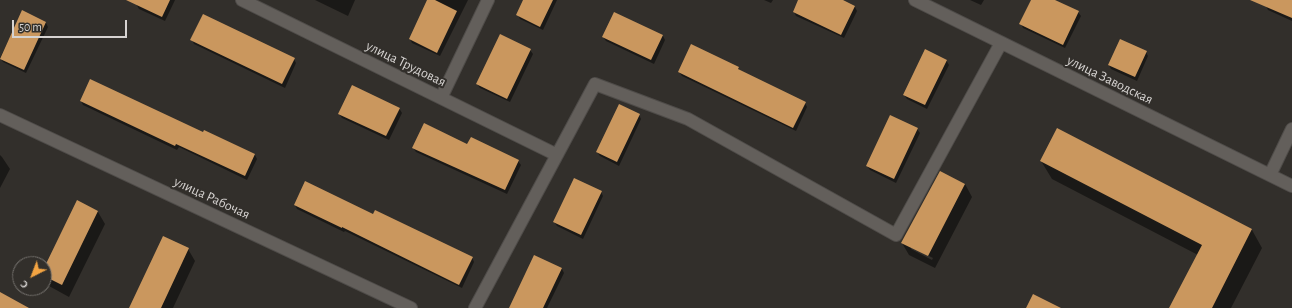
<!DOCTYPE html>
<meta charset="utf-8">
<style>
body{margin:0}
#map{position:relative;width:1292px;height:308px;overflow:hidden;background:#322f2b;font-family:"Alegreya Sans",sans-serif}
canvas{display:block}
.north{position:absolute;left:12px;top:256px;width:40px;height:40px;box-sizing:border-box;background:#322f2b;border:1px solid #74716d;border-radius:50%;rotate:222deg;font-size:11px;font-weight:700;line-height:16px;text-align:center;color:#d6d3d1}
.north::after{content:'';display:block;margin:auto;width:14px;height:18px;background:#f3a442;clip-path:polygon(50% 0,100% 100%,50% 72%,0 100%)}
.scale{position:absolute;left:12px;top:20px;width:115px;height:18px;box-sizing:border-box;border:2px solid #d6d3d1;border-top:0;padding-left:5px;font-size:12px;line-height:14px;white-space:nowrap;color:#d6d3d1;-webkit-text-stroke:3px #322f2b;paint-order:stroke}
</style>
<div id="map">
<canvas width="1292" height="308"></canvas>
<div class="north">С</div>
<div class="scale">50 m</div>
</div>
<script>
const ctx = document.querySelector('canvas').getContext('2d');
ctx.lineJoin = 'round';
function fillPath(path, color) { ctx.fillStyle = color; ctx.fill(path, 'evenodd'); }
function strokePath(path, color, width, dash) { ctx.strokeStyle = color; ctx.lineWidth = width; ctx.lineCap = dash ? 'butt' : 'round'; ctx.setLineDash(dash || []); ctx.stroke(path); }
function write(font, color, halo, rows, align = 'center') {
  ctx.font = font + ' "Alegreya Sans",sans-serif'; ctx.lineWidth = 4; ctx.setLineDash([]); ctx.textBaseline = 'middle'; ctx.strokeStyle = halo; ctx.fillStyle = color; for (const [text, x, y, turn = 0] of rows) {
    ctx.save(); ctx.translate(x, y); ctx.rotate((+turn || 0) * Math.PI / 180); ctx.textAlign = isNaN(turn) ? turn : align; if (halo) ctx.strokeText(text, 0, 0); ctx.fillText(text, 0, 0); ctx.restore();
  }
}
const shadow = new Path2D(`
 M139 0H175L165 21 139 9 136 4Z
 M315 0H355L348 16Z
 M429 0H468L440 56 412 43 410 39Z
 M525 0H557L543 30 520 19 518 15Z
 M764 0H773L771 3Z
 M800 0H841L855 7 857 11 844 38 796 16 794 12Z
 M970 0H984L981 5Z
 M1032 0H1053L1078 12 1081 16 1065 48 1023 28 1021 24Z
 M1268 0H1292V21L1268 10 1266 6Z
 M22 12 46 23 48 27 26 73 3 62 0 58Z
 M614 13 663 36 665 40 654 64 606 41 603 37Z
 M192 40 294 59 296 63 285 88 194 44Z
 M530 50 533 54 510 102 480 88 477 84Z
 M1146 52 1148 56 1137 81 1111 69 1109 65Z
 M946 60 949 65 927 109 907 99 904 95Z
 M738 68 740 72 805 103 807 107 796 131 682 76 679 72Z
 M81 101 204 133 255 155 257 159 247 180 179 147 177 150 83 105Z
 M399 108 402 113 389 140 342 118 339 114Z
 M639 115 641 119 619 166 600 156 597 152Z
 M917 129 920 133 896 183 870 170 867 166Z
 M1058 129 1252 230 1262 248 1231 308H1170L1198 255 1052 179 1041 161Z
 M468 145 518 161 521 165 507 194 416 152 413 148Z
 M0 155 2 157 10 169 0 188Z
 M965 184 972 197 935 268 909 255 902 243ZM911 247 933 258 932 260 911 249Z
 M601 192 603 196 583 239 557 226 554 222Z
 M77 202 98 212 105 224 69 297 49 286 44 278V270Z
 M295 205 373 215 472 257 474 262 462 288 345 231 344 232 297 209Z
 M188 249 195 261 173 308H130Z
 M535 256 562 269 564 273 547 308H513Z`);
const building = new Path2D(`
 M126 0H170L162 17Z
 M427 0H435L457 11 437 53 409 39Z
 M523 0H553L540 27 516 15Z
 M798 0H843L855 6 841 35 793 12Z
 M1031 0H1055L1079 11 1063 45 1019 24Z
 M1250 0H1292V18Z
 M22 10 46 22 24 70 0 59Z
 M614 12 663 35 651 60 602 37Z
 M203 14 295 58 282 84 190 40Z
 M500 34 531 49 507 99 476 84Z
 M1120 39 1147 51 1135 77 1108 65Z
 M691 44 739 67 738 69 806 102 793 128 678 72Z
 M925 49 947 60 925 105 903 95Z
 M90 79 203 132 204 130 255 154 245 176 176 144 175 146 80 101Z
 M352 85 400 108 386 136 338 114Z
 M619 104 640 114 617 162 596 152Z
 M890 115 918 128 894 179 866 166Z
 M424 123 467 144 471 137 519 160 505 190 412 148Z
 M1057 128 1252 229 1212 308H1169L1202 245 1040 161Z
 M940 171 965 184 928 256 901 243Z
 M574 178 602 191 581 235 553 222Z
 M305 181 373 214 375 210 473 257 459 285 342 227V228L294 205Z
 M77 200 98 211 62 285 44 276V268Z
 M163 236 189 248 161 308H129Z
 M534 255 562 268 543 308H509Z
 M0 292 29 308H0Z
 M1033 294 1061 308H1026Z`);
const minor = new Path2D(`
 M242 0 557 155
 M915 0 1292 186
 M441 98 488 0
 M0 115 411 308
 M1270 175 1292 129
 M475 308 595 84 688 119 896 235 1001 43`);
const streetNames = [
 ["улица Трудовая",406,64,26],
 ["улица Заводская",1110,80,26],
 ["улица Рабочая",212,198,25]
];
fillPath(shadow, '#0007');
fillPath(building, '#ca975e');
strokePath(minor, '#4f4c49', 14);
strokePath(minor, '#635f5b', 12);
write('14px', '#d6d3d1', '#322f2b', streetNames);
</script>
